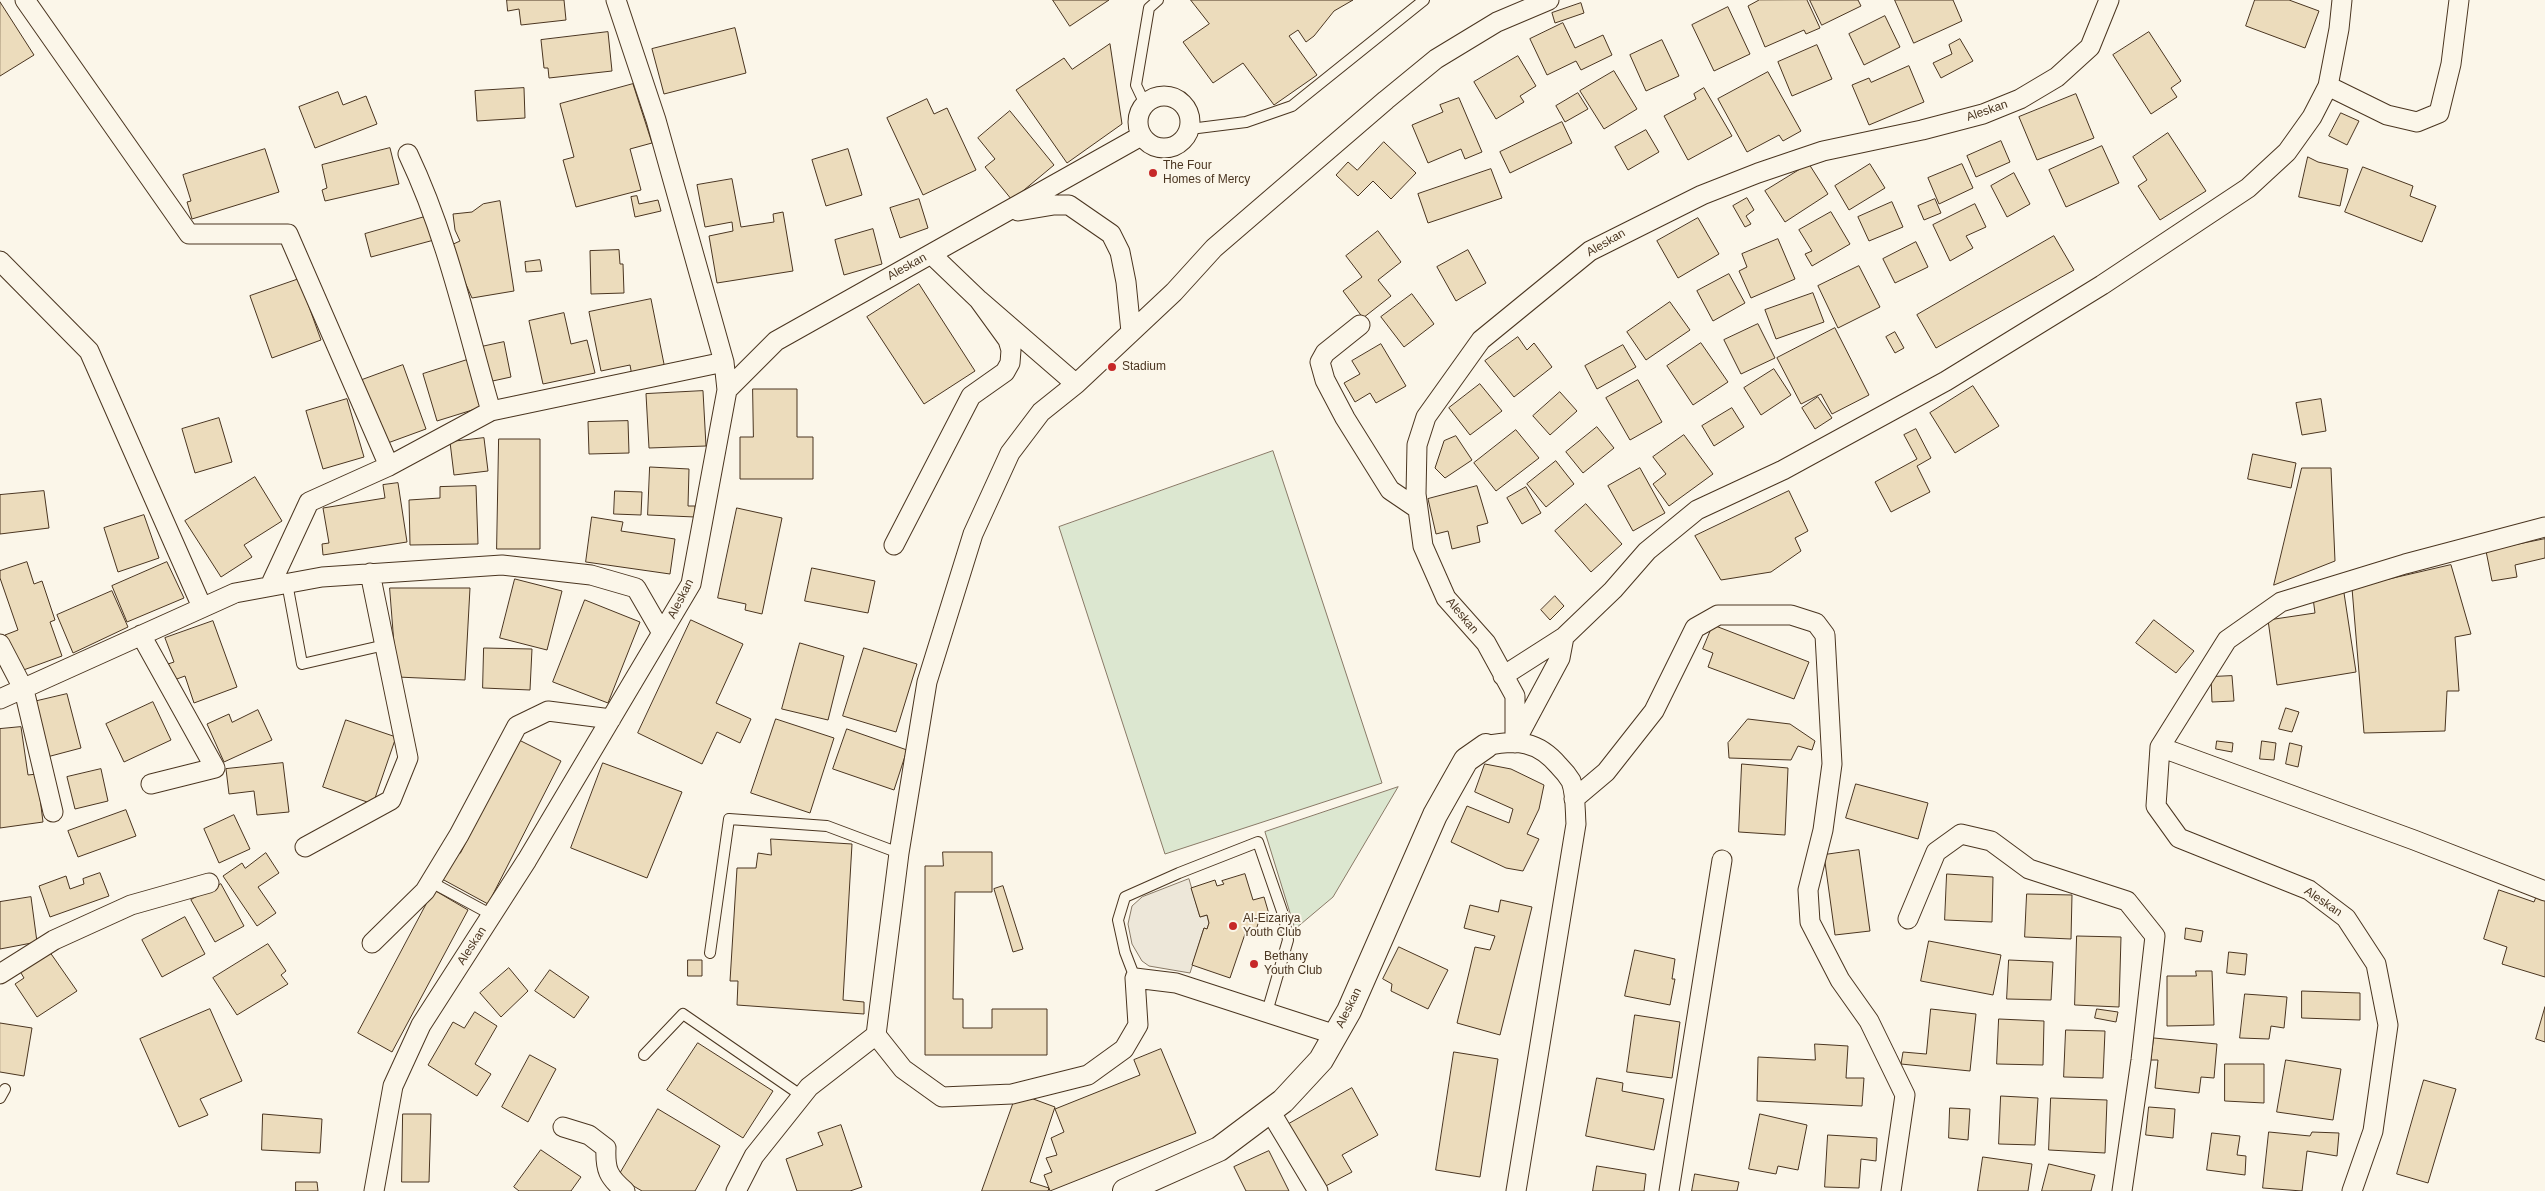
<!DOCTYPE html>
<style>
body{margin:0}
canvas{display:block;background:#fbf6e9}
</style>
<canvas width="2545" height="1191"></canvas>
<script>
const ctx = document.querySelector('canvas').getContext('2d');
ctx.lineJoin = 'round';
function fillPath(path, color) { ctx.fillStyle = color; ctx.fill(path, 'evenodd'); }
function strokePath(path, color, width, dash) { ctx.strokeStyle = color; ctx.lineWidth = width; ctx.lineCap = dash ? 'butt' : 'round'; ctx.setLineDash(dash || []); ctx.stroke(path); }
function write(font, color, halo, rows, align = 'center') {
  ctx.font = font + ' Arial,sans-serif'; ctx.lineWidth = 4; ctx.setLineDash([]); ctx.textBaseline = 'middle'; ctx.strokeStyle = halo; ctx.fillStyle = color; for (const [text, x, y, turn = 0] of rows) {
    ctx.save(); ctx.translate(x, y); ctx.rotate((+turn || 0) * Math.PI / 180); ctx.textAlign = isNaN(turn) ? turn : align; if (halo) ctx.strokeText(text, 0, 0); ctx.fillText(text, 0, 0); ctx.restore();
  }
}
const green = new Path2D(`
 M1273 451 1382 783 1165 854 1059 527Z
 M1398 787 1333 897 1295 929 1265 832Z`);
const parking = new Path2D(`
 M1189 879 1200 917 1207 915 1209 923 1207 929 1204 928 1190 973 1149 966 1142 961 1132 944 1128 924 1132 906 1142 897Z`);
const building = new Path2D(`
 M507 0H564L566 20 521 25 519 9 508 11Z
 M1053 0H1109L1070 26Z
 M1191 0H1353L1334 11 1314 36 1306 42 1298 30 1289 36 1317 75 1274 105 1243 63 1213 83 1183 42 1209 24Z
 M1807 0 1820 28 1806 34 1804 30 1765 47 1748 6 1759 0Z
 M1810 0H1858L1861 6 1822 25Z
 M1895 0H1953L1962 21 1914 43Z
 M2255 0H2289L2319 11 2305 48 2246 26Z
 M0 2 34 55 0 76Z
 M1581 3 1584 13 1555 23 1552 13Z
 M1728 7 1750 54 1714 71 1692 25Z
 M1885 16 1900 47 1864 65 1849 34Z
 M1563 23 1575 48 1603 35 1612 55 1581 70 1576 61 1547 75 1530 39Z
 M735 28 746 73 664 94 652 49Z
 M608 32 612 71 549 78 548 68H544L541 40Z
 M2149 32 2181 81 2171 88 2177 97 2151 114 2113 55Z
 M1960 39 1973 61 1941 78 1933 63 1952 54 1949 45Z
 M1662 40 1679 76 1646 91 1630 55Z
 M1110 44 1122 124 1067 163 1016 90 1064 58 1072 69Z
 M1817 45 1832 79 1792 96 1778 62Z
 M1518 56 1536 86 1520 96 1524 102 1496 119 1474 82Z
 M1909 66 1924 102 1869 125 1852 85 1869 78 1871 82Z
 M1614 71 1637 109 1604 129 1580 91Z
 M1768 72 1801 131 1783 141 1779 135 1747 152 1718 99Z
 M633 84 652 143 630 149 641 190 576 207 563 160 574 157 560 104Z
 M524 88 525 118 477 121 475 91Z
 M1704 88 1732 136 1688 160 1664 116 1696 99 1694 94Z
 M338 92 343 105 366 96 377 124 315 148 299 107Z
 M1578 93 1588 109 1565 122 1556 106Z
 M2076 94 2094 138 2037 160 2019 117Z
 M1459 98 1482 152 1465 159 1461 149 1428 163 1412 125 1443 112 1440 105Z
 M927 99 934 114 947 108 976 170 923 195 887 118Z
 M1010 111 1054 165 1012 200 985 167 995 159 978 138Z
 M2341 113 2359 121 2347 145 2329 136Z
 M1562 122 1572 143 1510 173 1500 152Z
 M1646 130 1659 152 1628 170 1615 147Z
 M2168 133 2206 191 2160 220 2138 186 2147 180 2133 157Z
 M2001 141 2010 162 1976 177 1967 156Z
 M1384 142 1416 173 1391 199 1373 181 1358 196 1336 175 1348 162 1357 170Z
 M2102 146 2119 183 2066 207 2049 170Z
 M390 148 399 184 325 201 322 190 327 188 322 165Z
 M265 149 279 192 192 219 187 202 191 201 183 175Z
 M848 149 862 195 826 206 812 160Z
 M2308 157 2318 162 2348 169 2340 206 2299 197Z
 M1809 164 1828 194 1785 222 1765 191Z
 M1870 164 1885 188 1849 210 1835 186Z
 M1962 164 1973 188 1939 204 1928 178Z
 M2363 167 2413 186 2410 196 2436 206 2422 242 2345 212Z
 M1491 169 1502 198 1428 223 1418 194Z
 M2014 173 2030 204 2007 217 1991 186Z
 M732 179 741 227 774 222 773 214 783 212 793 271 717 283 709 236 733 231 732 222 705 227 697 185Z
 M637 196 639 204 658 200 661 211 635 217 631 197Z
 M1747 198 1754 210 1746 216 1751 224 1745 227 1733 206Z
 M919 199 928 228 900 238 890 208Z
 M1935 199 1941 213 1924 220 1918 206Z
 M500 201 514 291 472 298 449 246 460 241 455 230 453 214 472 212 483 204Z
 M1892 202 1903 227 1869 241 1858 217Z
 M1975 204 1986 227 1966 236 1973 248 1950 261 1933 225Z
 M1831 212 1850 244 1812 266 1805 254 1812 251 1799 230Z
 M428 216 434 240 371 257 365 234Z
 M1698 218 1719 254 1678 278 1657 241Z
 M873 229 882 264 844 275 835 240Z
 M1378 231 1401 262 1378 280 1391 296 1363 318 1343 291 1362 277 1346 256Z
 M2054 236 2074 270 1936 348 1917 315Z
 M1778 239 1795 279 1751 298 1739 271 1747 267 1742 254Z
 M1916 242 1928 267 1895 283 1883 259Z
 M619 250 620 264H623L624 293 591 294 590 251Z
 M1468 250 1486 283 1456 301 1437 267Z
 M540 260 542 271 526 272 525 262Z
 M1859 266 1880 307 1838 328 1818 286Z
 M1729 274 1745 303 1713 321 1697 291Z
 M299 279 321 340 272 358 250 296Z
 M919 284 975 371 924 404 867 317Z
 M1813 293 1824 322 1776 339 1765 310Z
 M1412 294 1434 324 1404 347 1381 317Z
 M651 299 665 369 632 376 630 365 601 371 589 312Z
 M1670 302 1690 330 1646 360 1627 332Z
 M564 313 571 344 587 340 595 373 543 384 529 321Z
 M1758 324 1775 358 1741 374 1724 340Z
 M1835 328 1869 395 1832 414 1821 394 1801 404 1777 358Z
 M1895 332 1904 348 1895 353 1886 337Z
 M1518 337 1527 350 1534 343 1552 367 1514 397 1485 361Z
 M504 342 511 377 488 382 481 347Z
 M1701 343 1728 382 1693 405 1667 366Z
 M1381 344 1406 386 1376 403 1370 393 1355 402 1344 383 1360 374 1352 361Z
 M1623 345 1636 367 1597 389 1585 366Z
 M467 360 482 407 437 421 423 374Z
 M403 365 426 429 385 444 362 380Z
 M1774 369 1791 395 1761 415 1744 388Z
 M1638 380 1662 422 1630 440 1606 398Z
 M1480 384 1502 411 1470 435 1449 408Z
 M1973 386 1999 426 1955 453 1930 413Z
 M753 389H797V437H813V479H740V437H753Z
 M703 391 706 446 649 448 646 394Z
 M1560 392 1577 411 1550 435 1533 416Z
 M1818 397 1832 418 1815 429 1802 408Z
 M347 399 364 457 323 469 306 411Z
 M2321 399 2326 431 2302 435 2296 403Z
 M1732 408 1744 427 1714 446 1702 426Z
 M219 418 232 462 195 473 182 429Z
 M628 421 629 453 589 454 588 422Z
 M1597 427 1614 448 1583 473 1566 452Z
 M1916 429 1931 458 1917 466 1930 492 1891 512 1875 482 1917 459 1904 435Z
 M1516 430 1539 458 1496 491 1474 463Z
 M1684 435 1713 474 1669 506 1653 484 1666 474 1653 457Z
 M1456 436 1472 460 1445 478 1435 468 1444 441Z
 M484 438 488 471 454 475 450 442Z
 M499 439H540V549H497Z
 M2253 454 2296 463 2291 488 2248 479Z
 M1556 461 1574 484 1546 507 1527 484Z
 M650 467 689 469 688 506H695V517L648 515Z
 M1640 468 1665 513 1633 531 1608 486Z
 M2302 468H2331L2335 561 2274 585Z
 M255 477 282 521 244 545 252 557 221 577 185 521Z
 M398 483 407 542 323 555 322 544 329 543 323 508 385 498 383 485Z
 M476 486 478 544 410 545 409 500 440 498V487Z
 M1477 486 1488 523 1477 526 1480 542 1452 549 1448 531 1436 534 1428 499Z
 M1526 487 1541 513 1522 524 1507 498Z
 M44 491 49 528 0 534V495Z
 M615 491 642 492 641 515 614 514Z
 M1789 491 1808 531 1795 538 1801 551 1771 572 1721 580 1695 536Z
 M1586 504 1622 544 1591 572 1555 531Z
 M737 508 782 518 762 614 745 610 746 604 718 598Z
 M144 515 159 558 118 572 104 528Z
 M592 517 623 522 621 531 675 539 670 574 586 562Z
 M2545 539V558L2515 565 2517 577 2492 581 2486 551Z
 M27 562 34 584 42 581 55 620 50 622 62 656 18 672 5 635 18 630 0 578V571Z
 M167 562 184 598 127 622 112 586Z
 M2451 565 2471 634 2455 637 2459 691H2447L2445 731 2364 733 2352 588Z
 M812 568 875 581 868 613 805 601Z
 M515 579 562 591 547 650 500 638Z
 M390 588H470L465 680 397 677Z
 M112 591 128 627 73 653 57 615Z
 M2344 593 2356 672 2277 685 2268 620 2315 613 2313 598Z
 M1555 596 1564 606 1550 620 1541 610Z
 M585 600 640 622 608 703 553 682Z
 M691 620 743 644 716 703 751 719 740 743 717 732 702 764 638 733Z
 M2154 620 2194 651 2176 673 2136 643Z
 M213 621 237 687 194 703 185 676 174 680 168 664 174 662 165 638Z
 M1713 625 1809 662 1794 699 1708 667 1713 653 1703 649Z
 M800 643 844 656 828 720 782 709Z
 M484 648 532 649 530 690 483 688Z
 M864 648 917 664 896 732 843 716Z
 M2232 676 2234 701 2212 702 2211 677Z
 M67 694 81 748 47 757 33 702Z
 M153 702 171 740 124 762 106 724Z
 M2286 708 2299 712 2292 732 2279 729Z
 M258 710 272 740 224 762 207 724 229 714 232 722Z
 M776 719 834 738 810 813 751 793Z
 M1748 719 1790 724 1815 741 1812 750 1798 746 1791 760 1729 758 1728 743Z
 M346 720 396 737 373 804 323 787Z
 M21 727 28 775 37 774 43 822 0 828V729Z
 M847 729 907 750 894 790 833 769Z
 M519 740 561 761 488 904 442 879 457 852 460 853Z
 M2217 741 2233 743 2232 752 2216 749Z
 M2262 741 2276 743 2274 760 2260 759Z
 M2290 743 2302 746 2298 767 2286 764Z
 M283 763 289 812 257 815 254 791 229 794 226 769Z
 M603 763 682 792 647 878 571 848Z
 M1485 764 1511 769 1544 785 1539 809 1527 834 1539 839 1523 871 1506 868 1451 842 1467 806 1509 823 1513 809 1475 792Z
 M1742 764 1788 768 1785 835 1739 832Z
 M101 769 108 801 75 809 67 777Z
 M1856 784 1928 803 1918 839 1846 818Z
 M126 810 136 836 78 857 68 831Z
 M234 815 250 849 219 863 204 829Z
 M771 839 852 844 843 1000 864 1002V1014L737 1005 738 981H730L737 868H756L758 853 771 855Z
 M1859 850 1870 931 1835 935 1824 855Z
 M943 852H992V892H955L953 999H963V1028H992V1009H1047V1055H925V866H943Z
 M266 853 279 873 258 887 276 913 257 926 223 876 242 863 245 868Z
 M100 873 109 896 50 917 39 886 66 876 70 889 84 884 83 879Z
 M1245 874 1253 900 1264 897 1269 914 1260 917 1254 937 1245 934 1230 978 1192 965 1204 928 1207 929 1209 923 1207 915 1200 917 1191 888 1215 880 1217 886 1224 884 1222 881Z
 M1947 874 1993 877 1992 922 1945 920Z
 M221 884 244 926 215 942 191 900Z
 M1003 886 1023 949 1013 952 994 889Z
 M434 890 468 910 392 1052 358 1033Z
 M2499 890 2534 902 2536 897 2545 900V977L2502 964 2507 947 2484 939Z
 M2027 894 2072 895 2071 939 2025 937Z
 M31 897 37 942 0 949V902Z
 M1501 900 1532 907 1500 1035 1457 1023 1475 947 1490 950 1495 936 1464 928 1470 905 1498 912Z
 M185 917 205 954 162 977 142 940Z
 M2186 928 2203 931 2201 942 2185 939Z
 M2077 936 2121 937 2119 1007 2075 1005Z
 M1929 941 2001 955 1993 995 1921 981Z
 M268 944 286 971 281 975 288 984 237 1015 213 978Z
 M1399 947 1448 970 1428 1009 1391 991 1392 984 1383 979Z
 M47 948 77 991 37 1017 15 984 24 978 18 968Z
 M1635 950 1675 959 1672 979H1675L1670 1005 1625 996Z
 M2229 952 2247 954 2245 975 2227 973Z
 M688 960H702V976H688Z
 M2009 960 2053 962 2051 1000 2007 999Z
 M509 968 528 991 501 1017 480 993Z
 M550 970 589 997 574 1018 535 991Z
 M2196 971H2212L2214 1025 2167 1026V976H2196Z
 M2302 991 2360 993V1020L2302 1018Z
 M2245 994 2287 997 2284 1028 2271 1026 2269 1039 2240 1038Z
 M2545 1007V1042L2536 1039Z
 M210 1009 242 1081 200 1099 208 1115 179 1127 140 1039Z
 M1931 1009 1976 1014 1970 1071 1901 1064 1903 1052 1926 1054Z
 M2097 1009 2118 1012 2116 1022 2095 1018Z
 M475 1012 497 1026 475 1064 491 1074 477 1096 428 1065 453 1022 464 1028Z
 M1635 1015 1680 1022 1672 1078 1627 1072Z
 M1999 1019 2044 1021 2043 1065 1997 1064Z
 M0 1023 32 1028 24 1076 0 1072Z
 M2066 1030 2105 1031 2103 1078 2064 1077Z
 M2154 1038 2217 1044 2214 1078 2201 1077 2199 1093 2155 1088 2158 1060H2151Z
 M698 1043 773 1091 743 1138 667 1090Z
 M1815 1044 1848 1046 1846 1078H1864L1862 1106 1757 1101 1758 1057 1815 1060Z
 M1161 1049 1196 1133 1050 1191 1044 1175 1052 1172 1046 1158 1057 1155 1051 1138 1064 1132 1055 1109 1140 1075 1134 1060Z
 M1454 1052 1498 1059 1480 1177 1436 1170Z
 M530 1055 556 1069 528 1122 502 1107Z
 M2286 1060 2341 1069 2333 1120 2277 1112Z
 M2225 1064H2264V1103L2225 1101Z
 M1597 1078 1623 1083 1622 1091 1664 1099 1654 1150 1586 1136Z
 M2424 1080 2456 1089 2428 1183 2397 1174Z
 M1352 1088 1378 1135 1342 1155 1352 1172 1322 1188 1287 1125Z
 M1017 1093 1055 1107 1030 1182 1049 1188 1048 1191H982Z
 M2001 1096 2038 1098 2035 1145 1999 1144Z
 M2051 1098 2107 1100 2105 1153 2049 1150Z
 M2149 1107 2175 1109 2173 1138 2146 1135Z
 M1950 1108 1970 1109 1968 1140 1949 1138Z
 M658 1109 720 1146 695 1191H642L618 1177Z
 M263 1114 322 1119 320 1153 262 1150Z
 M403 1114H431L429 1182H402Z
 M1760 1114 1807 1125 1798 1170 1778 1166 1776 1174 1749 1169Z
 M841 1125 862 1187 850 1191H797L786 1159 823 1145 818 1133Z
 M2269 1132 2310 1136 2312 1132 2339 1133 2337 1156 2307 1151 2302 1191 2263 1188Z
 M2212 1133 2240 1136 2237 1155 2246 1156 2245 1175 2207 1170Z
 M1828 1135 1877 1138 1876 1161 1861 1159 1859 1188 1825 1187Z
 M541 1150 581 1177 571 1191H519L514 1187Z
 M1269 1151 1289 1191H1246L1234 1167Z
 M1983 1157 2032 1164 2028 1191H1978Z
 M2049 1164 2095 1175 2091 1191H2042Z
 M1597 1166 1646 1174 1644 1191H1593Z
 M1695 1174 1739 1182 1737 1191H1692Z
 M296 1182H317L318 1191H296Z`);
const service = new Path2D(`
 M1145 104 1136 85 1149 8 1158 0
 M1190 129 1246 122 1292 106 1424 0
 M287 583 302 664 385 645
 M431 882 492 915
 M710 953 729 819 827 826 899 853
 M1135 978 1125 952 1118 920 1125 897 1179 873 1258 842 1284 917 1288 940 1267 1012
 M644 1055 683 1014 802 1096
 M0 1098 5 1089`);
const minor = new Path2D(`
 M25 0 189 234H288L389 466
 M616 0 656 120 724 362
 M2328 86 2387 115 2417 122 2439 113 2451 64 2459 0
 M1138 122a26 26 0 1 1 52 0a26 26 0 1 1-52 0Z
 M408 154C447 236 466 325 491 411
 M1018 211 1054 205H1069L1111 234 1120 252 1126 282 1131 332
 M931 254 979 300 1076 384
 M0 261 89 351 202 607
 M1360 325 1325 353 1320 362 1325 380 1345 418 1390 490 1418 509
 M894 545 971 396 1005 372 1010 363 1011 350 1008 340 979 300
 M270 586 309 502 389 466 491 411 724 362 727 390
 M141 635 215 768 151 784
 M0 644 24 690 53 812
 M1503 676 1564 637 1613 590 1647 551 1697 510 1783 470 1946 381 2102 285 2248 188 2287 152 2312 117 2328 86 2339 29 2342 0
 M0 699 235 593 322 577 502 565 591 575 636 588 662 633
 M1515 742 1560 658 1564 637
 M1515 743V696L1486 643 1446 598 1423 546 1416 494 1417 445 1426 417 1481 340 1590 251 1702 195 1758 173 1823 151 1922 130 1983 114 2020 99 2057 77 2090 47 2109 0
 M1486 746C1517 739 1538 741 1559 766 1563 770 1568 776 1571 781 1576 794 1575 810 1576 824L1516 1191
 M2160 747 2414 840 2545 891
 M1574 799 1606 772 1654 711 1695 628 1718 615H1791L1816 623 1825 635 1832 764 1823 830 1808 890 1810 922 1840 980 1869 1021 1905 1095 1891 1191
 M305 847 391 800 408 758 370 573
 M1908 919 1936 852 1961 834 1991 841 2029 869 2127 901 2155 936 2141 1060 2122 1191
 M372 943 425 891 459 835 517 726 548 711 611 719
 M0 974 54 940 131 905 209 883
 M1336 1035 1176 983 1135 978 1138 1025 1124 1049 1088 1075 1012 1094 942 1097 903 1069 876 1035 899 853 927 682 973 534 1010 453 1041 412 1076 384 1174 292 1214 248 1386 100 1436 59 1497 22 1549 0
 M1270 1111 1318 1191
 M563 1127 589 1135 606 1148C605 1169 608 1177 625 1191
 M374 1191 393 1086 421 1025 527 860 691 584 727 390 776 341 1141 136
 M736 1191 754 1156 809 1087 876 1035
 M1669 1191 1722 860
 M2352 1191 2373 1131 2388 1025 2376 964 2346 918 2309 890 2179 838 2156 806 2160 747 2227 640 2281 602 2405 564 2545 527`);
const tertiary = new Path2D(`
 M1125 1191 1219 1149 1283 1101 1321 1060 1349 1011 1435 815 1466 760 1486 746`);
const markers = [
 [1153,173,5,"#c62828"],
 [1112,367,5,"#c62828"],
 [1233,926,5,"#c62828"],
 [1254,964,5,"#c62828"]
];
const streetNames = [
 ["Aleskan",1987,111,-19],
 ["Aleskan",1606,243,-30],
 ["Aleskan",907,267,-29],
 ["Aleskan",681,599,-63],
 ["Aleskan",1462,616,50],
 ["Aleskan",2323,902,34],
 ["Aleskan",472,946,-57],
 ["Aleskan",1349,1008,-64]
];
const poiNames = [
 ["The Four",1163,166],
 ["Homes of Mercy",1163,180],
 ["Stadium",1122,367],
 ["Al-Eizariya",1243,919],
 ["Youth Club",1243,933],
 ["Bethany",1264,957],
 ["Youth Club",1264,971]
];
fillPath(green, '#dce7d0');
strokePath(green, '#887966', 1);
fillPath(parking, '#ede7d9');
strokePath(parking, '#887966', 1);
fillPath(building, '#ecdcbc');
strokePath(building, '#4a3520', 1);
strokePath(service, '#4a3520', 12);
strokePath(minor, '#4a3520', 21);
strokePath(tertiary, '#4a3520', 26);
strokePath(service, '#fbf6e9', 10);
strokePath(minor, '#fbf6e9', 19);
strokePath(tertiary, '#fbf6e9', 24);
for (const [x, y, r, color] of markers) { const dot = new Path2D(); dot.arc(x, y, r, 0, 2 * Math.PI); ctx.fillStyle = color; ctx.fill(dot); strokePath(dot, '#fbf6e9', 2); }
write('12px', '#4a3520', '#fbf6e9', streetNames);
write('12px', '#4a3520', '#fbf6e9', poiNames, 'left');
</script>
